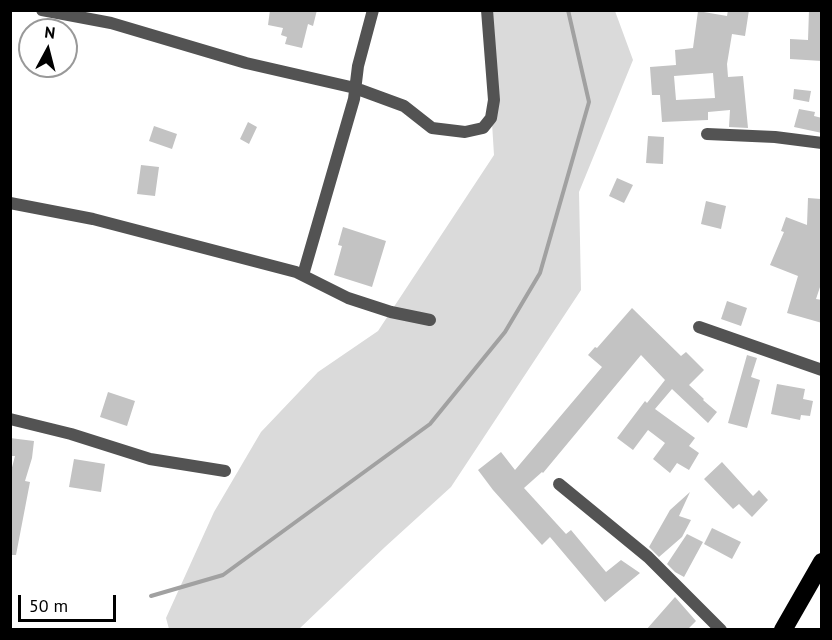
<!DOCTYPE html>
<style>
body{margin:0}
#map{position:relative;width:832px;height:640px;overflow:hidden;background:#fff;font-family:"PT Sans",sans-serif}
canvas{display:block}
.frame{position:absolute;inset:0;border:12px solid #000;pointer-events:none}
.north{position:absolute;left:18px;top:18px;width:60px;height:60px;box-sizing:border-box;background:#fff;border:2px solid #999;border-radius:50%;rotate:7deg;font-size:16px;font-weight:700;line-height:24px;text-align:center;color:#000}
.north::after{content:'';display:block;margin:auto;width:21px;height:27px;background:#000;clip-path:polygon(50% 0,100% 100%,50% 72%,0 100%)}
.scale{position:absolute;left:18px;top:595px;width:98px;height:27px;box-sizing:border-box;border:3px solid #000;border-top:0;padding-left:8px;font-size:18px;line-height:21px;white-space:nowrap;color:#000;-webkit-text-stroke:4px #fff;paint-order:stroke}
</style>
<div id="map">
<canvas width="832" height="640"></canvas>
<div class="frame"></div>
<div class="north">N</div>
<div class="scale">50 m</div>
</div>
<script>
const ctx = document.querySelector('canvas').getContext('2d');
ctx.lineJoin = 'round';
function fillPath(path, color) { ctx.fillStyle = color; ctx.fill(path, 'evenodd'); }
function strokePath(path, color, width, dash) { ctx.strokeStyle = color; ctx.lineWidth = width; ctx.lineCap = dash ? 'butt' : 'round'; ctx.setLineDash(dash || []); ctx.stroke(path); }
const green = new Path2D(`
 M485 11H615L633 60 579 192 581 290 451 487 385 547 299 629H169L166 618 214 512 261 432 318 372 378 331 494 155Z`);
const stream = new Path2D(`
 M151 596 223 575 430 424 505 332 540 273 589 102 568 10`);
const building = new Path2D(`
 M270 10H317L313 26 308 24 302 48 285 44 287 37 281 35 283 28 268 25Z
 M728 10H749L745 36 732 34 727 64 728 77 743 76 748 128 729 127 730 110 708 112V120L662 122 660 95H652L650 67 676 65 675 50 693 48 698 11 727 16ZM713 73 715 98 676 100 674 76Z
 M809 10H822V61L790 59V39L808 40Z
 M794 89 811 91 809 102 793 99Z
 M799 109 815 112 814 116 822 118V133L794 127Z
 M248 122 257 127 249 144 240 139Z
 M154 126 177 134 172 149 149 141Z
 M648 136 664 137 663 164 646 163Z
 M141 165 159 167 155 196 137 194Z
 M617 178 633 185 624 203 609 196Z
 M808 198 821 199 822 281 816 299 822 300V323L787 313 798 276 770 265 784 232 781 231 786 217 807 225Z
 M706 201 726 206 721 229 701 224Z
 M343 227 386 241 372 287 334 275 342 246 338 245Z
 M727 301 747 308 741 326 721 319Z
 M632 308 681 356 686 352 704 370 689 385 704 399 703 400 717 412 708 423 672 389 655 409 695 438 689 446 699 453 689 470 677 463 670 473 653 459 665 443 648 430 633 450 617 438 645 401 647 403 665 380 641 355 543 473 542 472 524 488 566 534 571 530 606 572 621 560 640 573 605 602 550 537 542 545 493 490 478 470 501 452 515 470 602 367 588 355 595 347 597 348Z
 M747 355 757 358 751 377 760 380 747 428 728 423Z
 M777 384 805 389 803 399 813 401 810 416 801 415 800 420 771 414Z
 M108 392 135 401 127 426 100 417Z
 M10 438 34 441 32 458 25 481 30 482 16 555H10V475L15 456H10Z
 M74 459 105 464 101 492 69 487Z
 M722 462 753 496 759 490 768 500 752 517 739 504 733 509 704 479Z
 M690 492 679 516 691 520 682 537 659 557 649 547 670 510Z
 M712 528 741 542 732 559 704 544Z
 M687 534 703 542 684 577 675 572 667 564Z
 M675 597 696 621 687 630H646Z`);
const street = new Path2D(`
 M42 10 111 23 246 63 355 88 404 106 432 128 465 132 483 128 491 118 494 100 487 10
 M707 134 775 137 822 143
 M10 203 93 219 296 272 348 298 391 312 430 320
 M303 275 354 99 358 66 373 10
 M699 327 822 370
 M10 419 71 434 150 459 225 471
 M559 484 648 557 721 630`);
const highway = new Path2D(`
 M783 630 822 562`);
fillPath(green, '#dadada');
strokePath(stream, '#a1a1a1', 4);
fillPath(building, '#c3c3c3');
strokePath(street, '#535353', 12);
strokePath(highway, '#000', 18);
</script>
